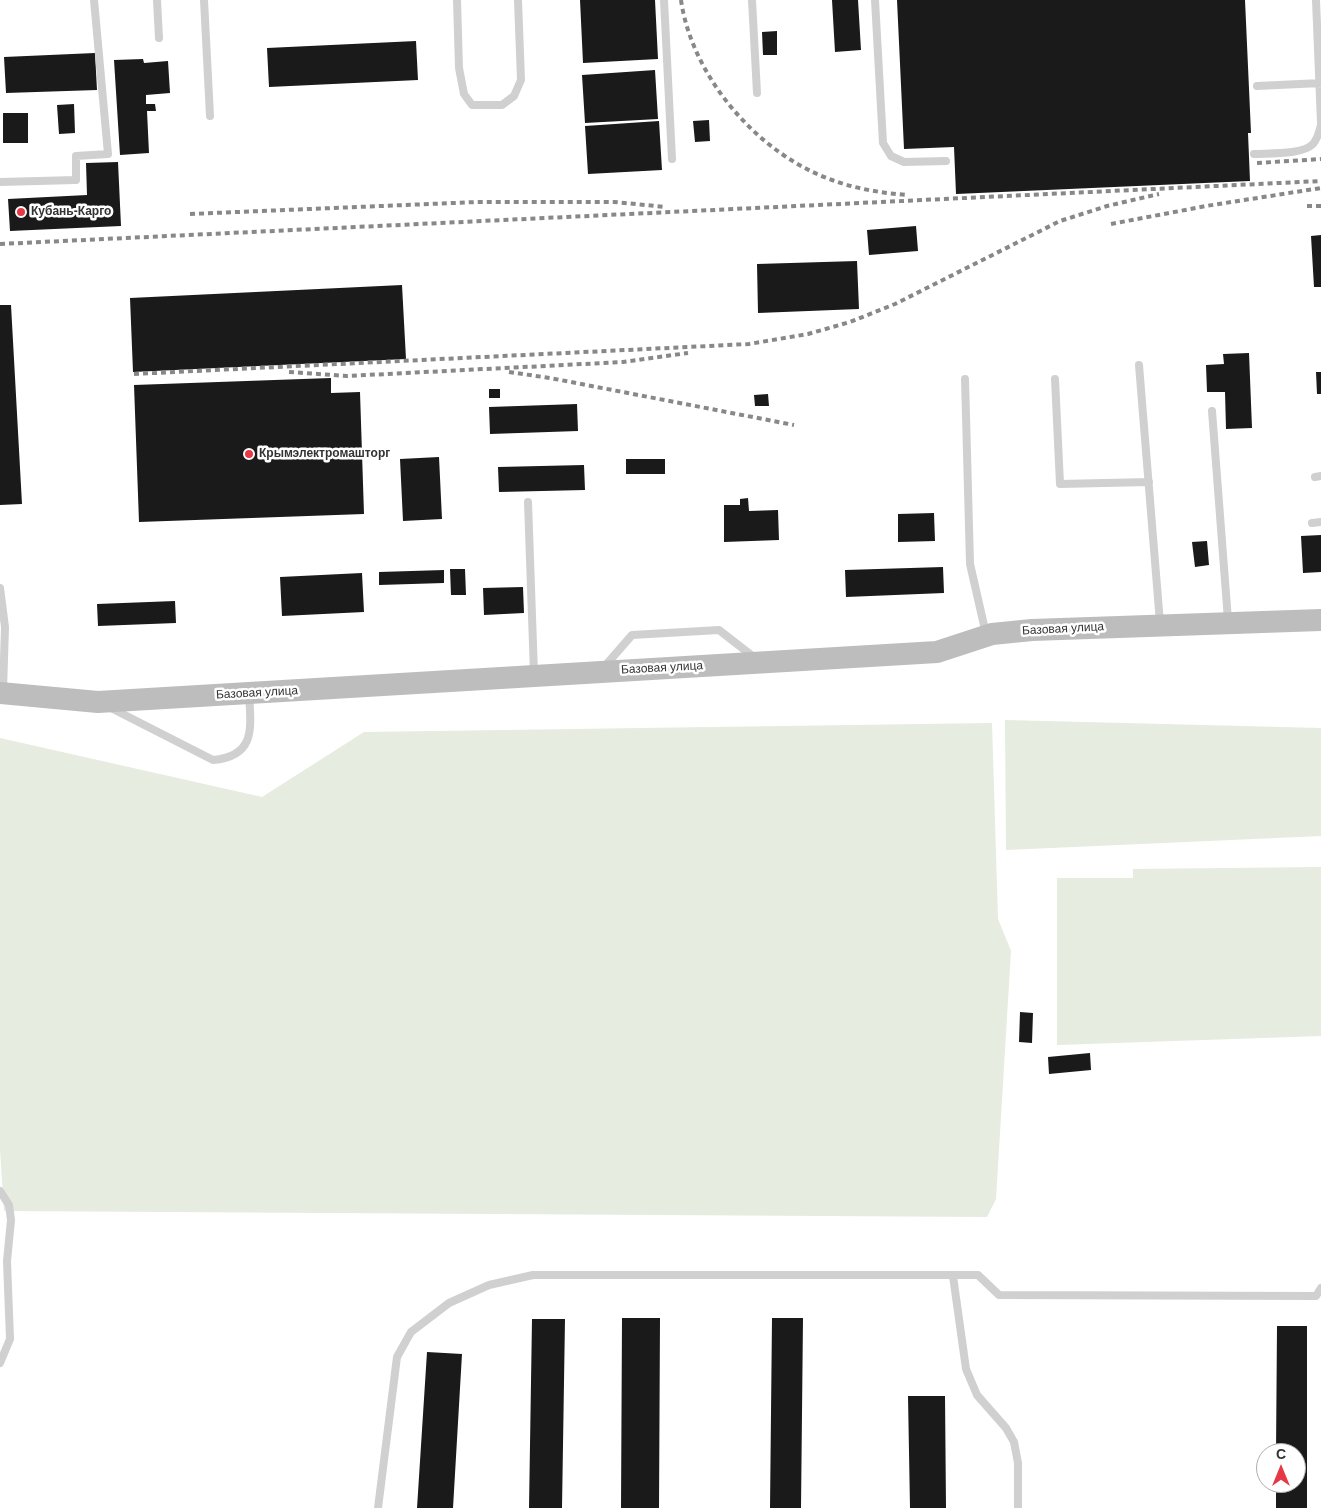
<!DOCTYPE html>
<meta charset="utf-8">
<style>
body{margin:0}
#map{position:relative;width:1321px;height:1508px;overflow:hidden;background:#fff;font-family:Helvetica,sans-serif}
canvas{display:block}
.north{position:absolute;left:1256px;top:1443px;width:50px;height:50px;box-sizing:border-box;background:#fff;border:1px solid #adadad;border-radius:50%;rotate:0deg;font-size:14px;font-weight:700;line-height:20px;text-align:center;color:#333}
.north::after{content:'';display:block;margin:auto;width:18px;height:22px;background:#e63946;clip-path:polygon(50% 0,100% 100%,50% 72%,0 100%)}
</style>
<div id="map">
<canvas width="1321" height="1508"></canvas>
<div class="north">С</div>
</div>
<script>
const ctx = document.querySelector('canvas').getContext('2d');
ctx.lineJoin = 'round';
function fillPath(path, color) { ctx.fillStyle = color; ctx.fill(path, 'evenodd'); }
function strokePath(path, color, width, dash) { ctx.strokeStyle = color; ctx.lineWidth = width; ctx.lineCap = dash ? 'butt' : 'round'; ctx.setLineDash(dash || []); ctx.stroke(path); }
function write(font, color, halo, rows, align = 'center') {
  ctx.font = font + ' Helvetica,sans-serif'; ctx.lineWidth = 5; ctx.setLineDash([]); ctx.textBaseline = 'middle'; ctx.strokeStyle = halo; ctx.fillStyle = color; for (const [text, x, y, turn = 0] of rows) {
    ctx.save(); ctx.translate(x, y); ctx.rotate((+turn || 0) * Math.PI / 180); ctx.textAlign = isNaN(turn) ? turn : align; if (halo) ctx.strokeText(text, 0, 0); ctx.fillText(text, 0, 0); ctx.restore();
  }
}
const green = new Path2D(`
 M1005 720 1321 728V836L1006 850Z
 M992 723 998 919 1011 951 996 1199 987 1217 4 1211 0 1150V738L262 797 364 732Z
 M1321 867V1036L1057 1045V878H1133V869Z`);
const building = new Path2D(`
 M580 0H655L658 59 583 63Z
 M832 0H858L861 50 835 52Z
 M897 0H1245L1251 133H1248L1250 181 956 194 954 147 904 149Z
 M777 31V55H763L762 32Z
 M416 41 418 80 269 87 267 48Z
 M95 53 97 90 6 93 4 57Z
 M143 59 144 63 168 61 170 93 146 95V104H155L156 111H147L149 153 120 155 114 60Z
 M655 70 658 119 585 123 582 75Z
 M74 104 75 133 59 134 57 105Z
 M3 113H28V143H3Z
 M709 120 710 141 695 142 693 121Z
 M659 121 662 170 588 174 585 126Z
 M118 162 121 226 10 231 8 199 87 195 86 163Z
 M916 226 918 251 869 255 867 230Z
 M1321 235V287H1314L1311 236Z
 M857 261 859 309 758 313 757 264Z
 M402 285 406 359 133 372 130 298Z
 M0 305H11L22 504 0 505Z
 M1249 353 1252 428 1226 429 1225 392H1207L1206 365 1224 364 1223 354Z
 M1316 372H1321V394H1317Z
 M331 378V393L360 392 364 514 139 522 134 385Z
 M489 389H500V398H489Z
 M768 394 769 406H755L754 395Z
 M577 404 578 431 490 434 489 407Z
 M439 457 442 519 403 521 400 459Z
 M626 459H665V474H626Z
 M584 465 585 490 499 492 498 467Z
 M748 498 749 511 778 510 779 540 724 542V505H740V499Z
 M934 513 935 541 898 542V514Z
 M1321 535V572L1303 573 1301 536Z
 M1207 541 1209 565 1195 567 1192 542Z
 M943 567 944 593 846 597 845 570Z
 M450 569H465L466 595H451Z
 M444 570V583L379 585V572Z
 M362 573 364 612 282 616 280 577Z
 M523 587 524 613 484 615 483 588Z
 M175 601 176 623 98 626 97 604Z
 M1020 1012 1033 1013 1032 1043 1019 1042Z
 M1090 1053 1091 1070 1049 1074 1048 1057Z
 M622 1318H660L659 1508H621Z
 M772 1318H803L801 1508H770Z
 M532 1319H565L562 1508H529Z
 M1277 1326H1307V1508H1276V1483H1296V1453H1276Z
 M427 1352 462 1354 453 1508H417Z
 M908 1396H945L946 1508H910Z`);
const lane = new Path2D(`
 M157 0 159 38
 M204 0 210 116
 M457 0 459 68 464 94 472 105H502L514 96 521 80 518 0
 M664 0 672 159
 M752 0 757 93
 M875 0 883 143 891 156 904 162 946 161
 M1316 0 1321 123
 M1257 86 1321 83
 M1254 154C1270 153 1302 155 1313 144 1318 138 1319 132 1321 125
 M0 182 76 180V156L108 154 94 0
 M1139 365 1160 623
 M965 379 970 564 986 634
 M1055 379 1060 484 1149 482
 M1212 411 1228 620
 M1315 477 1321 476
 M528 502 534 673
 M1312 523 1321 522
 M0 588 5 627 3 691
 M605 666 632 635 719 630 755 658
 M111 708 213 760C256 756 251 728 249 694
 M0 1191 9 1205 11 1220 7 1261 10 1339 0 1363
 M953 1276 966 1369 977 1395 1006 1428 1014 1442 1018 1463V1508
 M378 1508 397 1357 411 1332 449 1303 489 1285 533 1275H978L999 1295 1316 1296 1321 1288`);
const secondary = new Path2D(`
 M0 693 98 702 937 652 992 634 1032 630 1321 620`);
const rail = new Path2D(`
 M681 0C692 77 758 154 832 180 856 189 882 193 907 195
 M1257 163 1321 159
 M1307 206H1321
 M190 214 477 202H614L666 207
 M1111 224 1206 206 1321 188
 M0 244 1321 181
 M289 372 347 376 623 362 688 353
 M509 372 550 378 794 425
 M134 374 749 344 808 334 850 322 895 304 1060 221 1107 206 1159 194`);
const markers = [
 [21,212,5,"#e63946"],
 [249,454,5,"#e63946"]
];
const poiNames = [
 ["Кубань-Карго",31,212],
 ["Крымэлектромашторг",259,454]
];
const streetNames = [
 ["Базовая улица",1063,629,-3],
 ["Базовая улица",662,668,-3],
 ["Базовая улица",257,693,-3]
];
fillPath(green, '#e6ecdf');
fillPath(building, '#1a1a1a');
strokePath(lane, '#d0d0d0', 8);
strokePath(secondary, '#bdbdbd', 22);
strokePath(rail, '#888', 4, [5, 4]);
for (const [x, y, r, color] of markers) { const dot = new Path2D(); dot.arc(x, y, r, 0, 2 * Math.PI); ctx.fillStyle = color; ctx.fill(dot); strokePath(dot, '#fff', 2); }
write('bold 12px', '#333', '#fff', poiNames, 'left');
write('12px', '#333', '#fff', streetNames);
</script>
